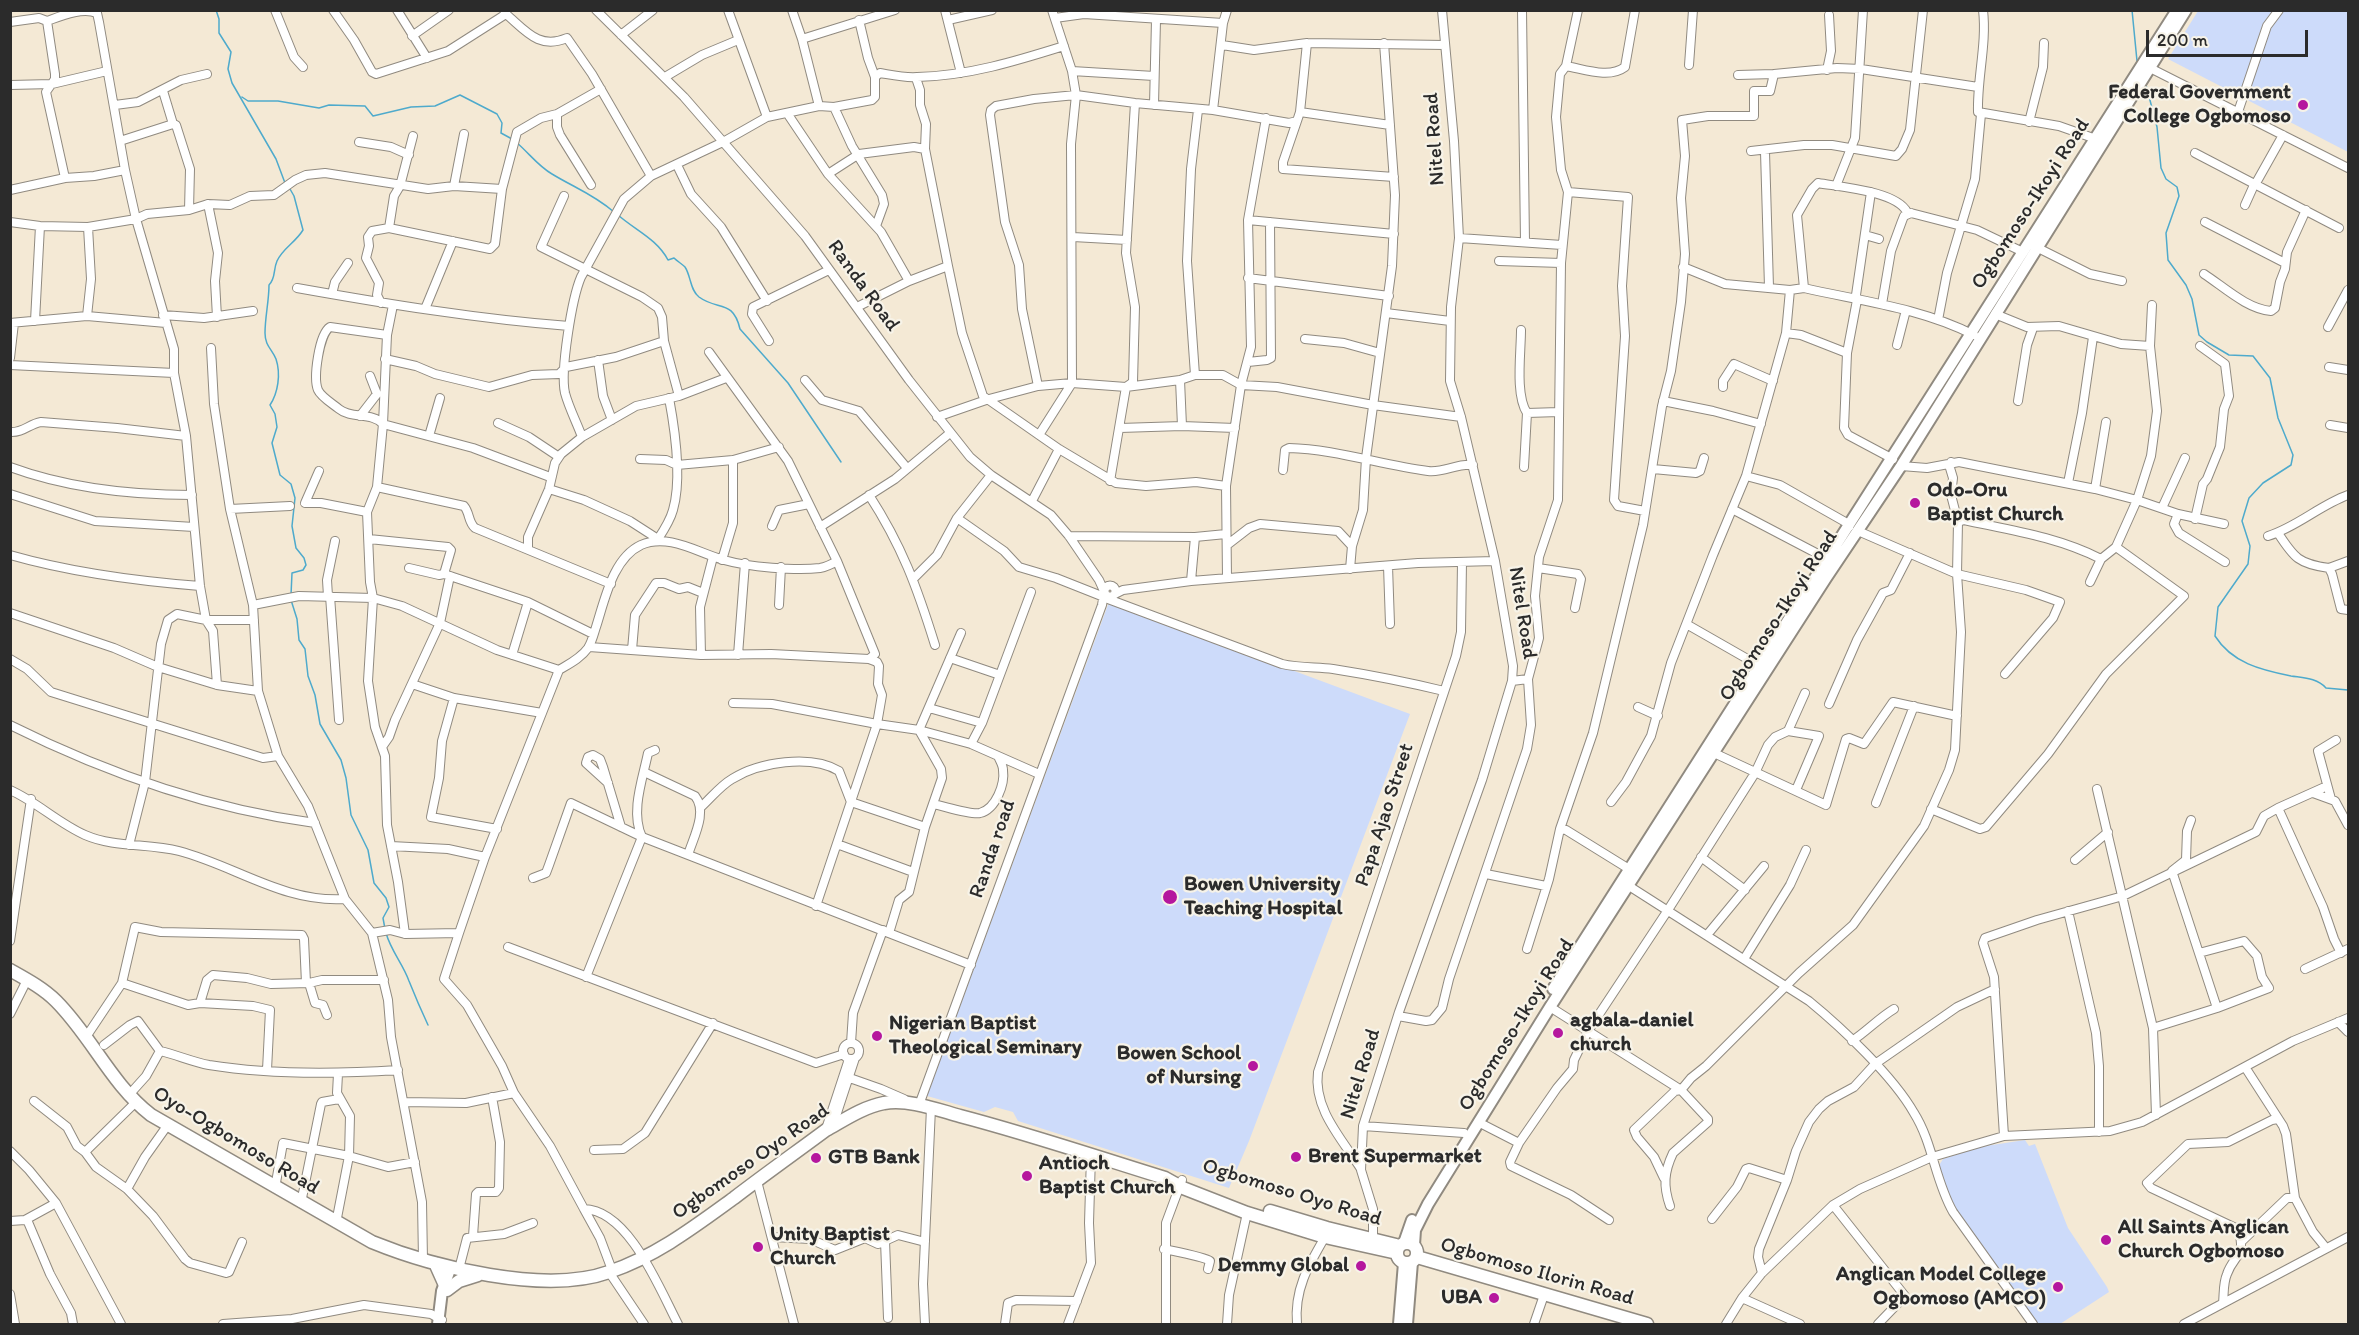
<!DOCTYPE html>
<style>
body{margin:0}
#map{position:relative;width:2359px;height:1335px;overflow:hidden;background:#f4e9d5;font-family:Itim,sans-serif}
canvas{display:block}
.frame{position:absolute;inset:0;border:12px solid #2b2b2b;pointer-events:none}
.scale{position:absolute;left:2146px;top:30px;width:162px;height:27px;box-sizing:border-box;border:3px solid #2b2b2b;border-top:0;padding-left:8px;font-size:18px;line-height:21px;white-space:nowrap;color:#2b2b2b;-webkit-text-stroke:4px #f7f3e8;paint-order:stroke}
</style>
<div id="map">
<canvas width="2359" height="1335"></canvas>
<div class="frame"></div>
<div class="scale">200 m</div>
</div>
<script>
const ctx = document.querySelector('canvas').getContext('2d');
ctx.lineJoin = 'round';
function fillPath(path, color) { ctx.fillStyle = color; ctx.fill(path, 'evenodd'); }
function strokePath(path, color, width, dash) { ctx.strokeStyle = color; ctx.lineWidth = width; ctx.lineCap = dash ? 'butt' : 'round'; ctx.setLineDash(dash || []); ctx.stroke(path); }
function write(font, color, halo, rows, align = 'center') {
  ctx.font = font + ' Itim,sans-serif'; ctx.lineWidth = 4.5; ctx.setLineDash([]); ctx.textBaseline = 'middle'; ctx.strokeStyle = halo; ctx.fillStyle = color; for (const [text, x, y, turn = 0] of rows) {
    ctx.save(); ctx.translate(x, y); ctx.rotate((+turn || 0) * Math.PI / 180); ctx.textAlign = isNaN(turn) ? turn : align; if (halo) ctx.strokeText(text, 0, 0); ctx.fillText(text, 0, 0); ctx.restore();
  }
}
const built = new Path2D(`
 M2198 11H2348V152L2168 59Z
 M1109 602 1410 714 1249 1141 1229 1188 1018 1121 1013 1112 995 1107 984 1112 927 1096Z
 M2025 1140 2029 1146 2035 1144 2068 1228 2107 1287 2109 1292 2060 1324H2034L1954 1206 1938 1167 1943 1159 1979 1147Z`);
const stream = new Path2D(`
 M216 10 219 19V33L231 52 228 69 232 83 276 159 285 183
 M2132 10 2137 61
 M2146 85 2157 127 2161 168 2166 179 2177 187 2179 196 2166 233 2168 260 2186 285 2192 299 2199 335 2207 342 2229 355 2253 356 2270 378 2278 418 2293 455 2291 465 2263 483 2249 498 2242 521 2250 546 2248 564 2218 607 2215 636C2232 663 2261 670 2291 676 2304 678 2317 678 2326 688L2348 690
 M242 97 248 101H278L319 108 329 105 365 106 373 116 411 107 435 106 460 95 497 114 502 123 501 133 512 139
 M516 142C529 153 538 166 552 174 575 188 593 194 614 212
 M290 189 294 196 303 230C295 243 283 248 277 261 273 270 276 278 269 285 269 301 265 317 265 333 265 346 272 349 276 359 281 374 278 393 270 405L275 414 277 427 272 443 280 475 291 484 295 498 292 526 296 548 304 558 306 565 303 570 292 573 291 595
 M618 215C635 230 657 239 668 260L674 258C677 261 682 264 685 267 691 276 690 290 699 297 718 311 733 299 740 329L788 383 841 462
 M291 600 297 619 299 640 305 649 308 676 315 695 320 724 341 760 346 778 351 815 368 850 374 883 386 898 389 907 383 918 385 929
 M386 933C391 951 403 964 409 981 415 996 421 1010 428 1025`);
const minor = new Path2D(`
 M275 10 294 57 303 67
 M333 10 354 40 372 72 376 74 448 51 506 14 504 10
 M397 10 427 58
 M596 10 684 97 805 236 909 380 970 457 991 475 1051 515 1069 536 1099 580 1104 591
 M728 10 767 117
 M945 10 961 73
 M1522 10 1525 242
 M1983 10C1987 44 1977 78 1978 112L2059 126 2096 139
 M506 14C526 31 539 50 567 38L592 74 651 176
 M1055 18 1084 14 1223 23
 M859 20 868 58 875 77
 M948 20 992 10
 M10 22 39 18 47 21C61 16 82 7 97 13L99 22 125 170 136 219 174 349V373L186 436 200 586 206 620 213 631 217 685
 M621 35 653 10
 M412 36 449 10
 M802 39 895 10
 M1222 45 1254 50 1307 43 1445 45
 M1689 65 1693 10
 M1566 66C1584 69 1609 79 1625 67L1635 10
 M2150 68 2348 168
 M1827 70 1831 51 1829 15
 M1072 71 1154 76
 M1738 75 1774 74
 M665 77 702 55 738 40
 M916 78 920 90V105L926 124 925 149 948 266 962 333 983 396 1059 449 1116 483 1146 486 1196 482 1226 486
 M10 85 52 84 107 71
 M163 91 173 124
 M115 105 138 102 181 80 207 74
 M1154 105 1156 20
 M819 106 834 107 852 146 882 195 884 204 876 226
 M834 107 872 100 875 97V77L880 73C892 75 905 78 917 77 968 76 1016 61 1064 46
 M1213 110 1223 23 1227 10
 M1300 112 1307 43
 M2238 112 2267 26 2279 10
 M787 113 828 174 881 232 909 281
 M557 114V127L560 135 591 185
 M1297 121 1283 162V169L1394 177
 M2029 122 2043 67 2044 43
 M413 136 400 186 394 196 389 228 490 249 495 244 502 189 517 132 541 118 557 114 601 89
 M120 141 173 124 176 125 190 169 189 210
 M359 142 391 147 409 155
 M1751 151 1804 145H1832L1896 156 1902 149 1910 130 1923 10
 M1765 152 1769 287
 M2195 153 2339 228
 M677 165 691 194 721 227 767 301
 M828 174 859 154 914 147 925 149
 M65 178 94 176 125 170
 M2256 183 2283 135
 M454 186 464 134
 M1836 186 1855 138 1863 10
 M10 190 65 178 46 92 55 79V74L47 21
 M1568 192 1628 197 1622 286 1625 336 1614 500 1618 506 1645 511
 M1871 192 1856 295 1857 300 1847 353 1844 428 1848 435 1893 459
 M564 196 541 247 642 297 658 308 662 317 664 341 679 396
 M208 204 218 253 215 281 217 317
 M2245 205 2254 185
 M1248 220 1394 234
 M10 222 40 226 88 227 136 219 147 214 189 210 208 204 230 205 250 196 274 195 295 180 306 175 325 173 428 189 454 186 502 189
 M2205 222 2285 263
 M1865 235 1879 239
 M1073 237 1127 240
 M1459 238 1562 245
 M2038 248 2090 274 2122 281
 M1499 261 1561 263
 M1683 267 1725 284 1790 290 1804 288C1861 301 1921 308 1974 335
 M2204 274C2224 287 2247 309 2271 311L2275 308 2280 282 2285 269 2287 252 2306 210
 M1248 278 1389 296
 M297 288C387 304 478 319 569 326
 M1804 288 1797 215 1812 189 1818 183C1840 187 1896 191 1907 212L1977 230 2023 252
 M332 294 335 282 348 263
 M381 303 377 295 379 283 366 258 369 246 368 237 372 231 389 228
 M1882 304 1891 251 1902 221 1904 216 1911 213
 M393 305 387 335 383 424 377 487 367 512 370 582 373 598 368 681 375 727 385 756 387 825 398 882 405 934
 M857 307 909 281 948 266
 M425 309 453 241
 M1386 313 1450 321
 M1995 314 2027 327 2059 326 2121 344 2150 346
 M163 315 204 318 253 311
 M87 316 91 279 88 227
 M1938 320 1947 273 1975 179 1981 114
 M35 321 40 226
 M10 323 87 316 166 323
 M2328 327 2348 290
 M1521 330C1521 353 1515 395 1527 413L1524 467
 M1786 333 1801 335 1847 353
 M387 335 330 327C319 334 313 378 318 390 321 397 333 404 339 409 351 419 372 412 383 424L473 448 550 477
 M1305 339 1344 343 1380 353
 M769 341 752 314 753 307 829 270
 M1897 345 1906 310
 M211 348 214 404 230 509 253 605 258 691 278 756 308 806 345 899 372 933 388 1000 391 1037 422 1202 423 1260
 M10 358 14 323
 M385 359 416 366 435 374 489 387 532 375 559 374 566 367 616 357 664 341
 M598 360 603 396 612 420
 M1248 362 1267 360 1271 358 1270 222
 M10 365 174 373
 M2329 367 2348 370
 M1195 375 1187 261 1191 169 1198 110
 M805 380 822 400 859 411 907 468
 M1180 380 1182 426 1235 428
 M1038 386 1022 309 1019 265 1005 222 990 115 991 110 996 106 1034 99 1076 95 1135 103 1213 110 1289 123 1297 121 1300 112 1390 125
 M1723 387V381L1734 364 1773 381
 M1663 401 1713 411 1761 424
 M2018 401 2027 345 2033 328
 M1527 413 1559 412
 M360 416 377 394 370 376
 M937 417 989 399 1038 386 1072 383 1126 387 1180 380 1195 375H1223L1241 385 1277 387 1373 405 1461 417
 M498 423 529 437 559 457
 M2330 425 2348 428
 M1120 428 1182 426
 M10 432C23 433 29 424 41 422L117 428 186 436
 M1039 435 1072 383 1071 144 1076 95 1072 71 1052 10
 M429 436 440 398
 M582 437C577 423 569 408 565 393 560 371 572 298 581 277L624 199 651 176 723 142 767 117 819 106 802 39 792 10
 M640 459 666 460 677 465 733 460 779 447
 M1951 462 1950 468 1953 478 1951 495 1958 522
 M1901 466 1927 468 1959 462 2095 489 2137 500 2178 514 2224 524
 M10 467C67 488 132 495 192 495
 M1653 469 1696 473 1700 471 1704 458
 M1283 470 1285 450 1289 448C1335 449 1381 465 1428 471 1444 473 1457 463 1473 465
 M319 471 305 503H321L367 512
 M1746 476 1780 485 1847 523 1849 527
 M1110 481 1126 387 1133 382 1135 307 1126 253 1135 103
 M2068 483 2082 413 2093 337
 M377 487 464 506C470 513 468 522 475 528L611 584
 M549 489 584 500 630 521 661 541
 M2095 489 2106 422
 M10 494 95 521 194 527
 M869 495C902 546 917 587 935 645
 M1032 501 1059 449
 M2162 508 2185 458
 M230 509 290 506
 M1732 509 1818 554 1826 563
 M2178 514 2174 524 2179 533 2225 562
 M957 518 1004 551 1019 567 1056 578 1104 597
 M2195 519 2203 484 2207 479 2220 447 2224 409 2229 396 2225 364 2200 346
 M772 526 779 510 809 504
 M820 527 895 479 950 433
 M1858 531 1957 574 2026 590 2060 602 2053 618 2005 674
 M2278 533C2294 558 2299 564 2329 568
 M1069 536 1195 537 1226 534
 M2268 536C2297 527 2320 505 2348 495
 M369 539 448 547 451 550 444 574 528 602 593 634
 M658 539C664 530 670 521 673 510 682 479 675 430 669 398
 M1227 545 1249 528 1260 524 1338 531 1352 546
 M528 548V537L549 489 555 463 561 454 582 437 636 406 679 396 726 378
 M10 555C73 573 136 581 200 586
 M722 560 733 523V460
 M2348 561 2329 568 2332 574 2341 609 2348 610
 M1388 566 1390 624
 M409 568 439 575 444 574
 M1538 568 1578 574 1581 579 1575 608
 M1350 569 1352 546 1363 510 1366 458 1392 266 1395 195 1384 43
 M914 578 937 555 957 518 991 475
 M1227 578 1226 486 1241 385 1251 347 1248 220 1266 118
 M1191 581 1195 537
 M2090 582 2101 559 2116 547 2137 500 2151 456 2157 411 2150 346 2152 305
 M1104.5 591a5.5 5.5 0 1 1 11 0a5.5 5.5 0 1 1-11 0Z
 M1115 594 1123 590 1191 581 1418 563 1495 561
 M328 596 327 580 335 541
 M330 596 339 720
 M1108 599 1282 664C1299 668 1316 667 1333 669 1371 675 1407 682 1444 691
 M253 605 299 596 373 598 402 606 497 650 559 670
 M779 605 781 567
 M10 613 114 648 158 667 217 685 258 691
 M1688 625 1758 665
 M589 647 701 655 771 654 869 659 875 654 837 561
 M632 650 635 615 656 583H664L679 589 688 587 703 593
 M512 655 528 602
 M701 655 700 607 713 557
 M738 655 745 563
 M950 658 1000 675
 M10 659 27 669 51 692 263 758 278 756
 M1528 679 1539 638 1535 596 1539 557 1558 500 1561 263 1568 192 1561 170 1556 117 1560 74 1566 66 1578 10
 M412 684 454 698 542 713
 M454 698 442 741 439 778 431 817 497 829
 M733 703 772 704 877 724 919 730 971 744 1039 774
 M1829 704 1857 640 1883 593 1891 590 1910 553
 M1638 707 1658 716
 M929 708 982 723
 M10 725C106 773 209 809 315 823
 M1788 731 1805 693
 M971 744 982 723 1031 592
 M382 747 389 737 395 720 440 623 450 576
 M1714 753 1826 805 1846 739 1849 738 1864 744 1893 702 1957 716
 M644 772 695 796C708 812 693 838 688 855
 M608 783 586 763 588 757 593 755 600 759 603 767 621 827
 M2097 789 2153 1028 2156 1115
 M10 790C37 802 58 823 85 835 115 848 148 843 179 851 236 866 284 903 345 899
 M2313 793 2335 801 2348 825
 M2331 799 2318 751 2336 740
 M1611 802 1626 782 1651 736 1671 663 1713 555 1746 476 1786 333 1790 290
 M1876 803 1914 706
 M933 804C944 806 970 815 980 813 996 809 1005 784 1003 770 1003 765 1000 761 998 756
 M701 807C711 798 720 786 732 779 759 762 811 754 839 771L851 802 925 827
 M2278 808 2323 907 2334 939 2341 953
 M1931 809 1980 829 1986 827 2048 754 2106 674 2184 596 2116 547
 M2191 820 2187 831 2186 860 2172 871 2217 1008
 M1560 829 1566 830 1629 869
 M837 844 913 872
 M129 845 145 782 161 644 168 620 177 614 206 620H254
 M391 846 448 849 485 857
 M1701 857 1745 890
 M2075 860 2108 832
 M1486 874 1546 886
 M533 878 546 873 549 865 571 803 642 837 971 965
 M1629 886 1809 1001C1842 1028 1893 1076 1914 1113 1933 1143 1935 1181 1953 1212L2033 1324
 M816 906 877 724 882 695 878 684 879 666 877 662 869 659
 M2068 911 2096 1033 2099 1066V1132
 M372 933 390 930 405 934 459 933 485 857 559 670C569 664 581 658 588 648 592 642 594 633 596 627 605 599 613 558 641 545 669 533 698 553 724 560 748 567 796 571 820 568 826 567 832 564 837 561L788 461 709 352
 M459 933 444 979 467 1005 502 1066 514 1093 550 1146 584 1209C629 1210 660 1290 678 1324
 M889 933 899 900 909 892 925 827 942 778 941 769 919 730 961 633
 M1707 935 1764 866
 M10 941 31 799
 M508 947 816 1063 844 1054
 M1527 949 1549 879 1560 829 1593 733 1643 525 1662 406 1671 371 1681 302 1685 254 1681 198 1685 156 1682 120 1708 116H1754V91H1770L1774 74 1837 68 1861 69 1978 87
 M1744 959 1790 885 1806 850
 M2305 969 2348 949
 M586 977 642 837C630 812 643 778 648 753L655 750
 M122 983 188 1005 200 1003 207 980 213 975 247 978 271 984 309 983
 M200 1003 253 1006 270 1010 267 1070
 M1550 1007 1681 1090 1708 1119V1122L1673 1153C1664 1172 1663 1186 1670 1206
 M10 1014 27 980
 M327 1015 323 1005 315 1003 309 983 322 980H384
 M1398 1016 1426 1021 1432 1020 1442 1008 1449 979 1527 749 1531 725 1528 679 1512 681
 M2338 1022 2348 1032
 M2153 1028 2217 1008 2269 988 2262 977 2257 956 2244 941 2199 953
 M86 1037 122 983 135 927 161 932 302 935 304 939 306 983
 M1852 1041C1867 1031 1879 1018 1894 1009
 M843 1051a8 8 0 1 1 16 0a8 8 0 1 1-16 0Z
 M851 1043 853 1013 883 930
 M104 1045 130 1025 138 1021 160 1051
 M2245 1067 2283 1126 2286 1134 2295 1198 2313 1232 2326 1248
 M844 1076 881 1089 904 1099
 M128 1096 146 1076 160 1051C177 1055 193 1062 209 1065 271 1075 336 1074 398 1070
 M34 1101 67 1127 77 1146 85 1152
 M405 1102 466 1103 514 1093
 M135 1103 85 1152 96 1167 127 1189 153 1216 185 1259 190 1263 226 1273 229 1272 242 1242
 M919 1105 1102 605 1104 593
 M835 1119 855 1058
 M1478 1122 1519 1143 1510 1162 1511 1166 1571 1195 1609 1220
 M1363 1126 1464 1133
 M826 1129 849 1059
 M2004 1136 1994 977 1983 943 1985 938 2037 920 2123 896 2256 832 2264 816 2278 808 2327 786
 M1519 1143 1557 1088 1573 1069 1574 1060 1588 1031 1668 910 1755 773 1768 745 1775 737 1788 731 1819 736 1796 790
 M594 1150 623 1149 645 1133 713 1023
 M10 1151 29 1170 56 1203 121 1324
 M1361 1169C1342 1139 1313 1109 1318 1072L1456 656 1461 632 1462 562
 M1664 1178 1654 1157 1637 1137 1634 1130 1675 1091 1681 1090 1691 1078 1706 1066 1799 973 1853 925 1924 826 1949 770 1955 750 1961 632 1957 574 1958 522 1964 520C2010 530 2058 537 2101 559
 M757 1181 794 1324
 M275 1188 283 1143 349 1156 388 1167 415 1162
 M127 1189 145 1157 167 1126
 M301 1203 321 1104 322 1102 339 1099
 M1833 1205 1905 1296 1878 1324
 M584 1209 600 1238 612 1270
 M1712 1219 1737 1187 1746 1169 1749 1168 1787 1180
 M25 1220 56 1203
 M10 1221 25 1220 28 1222 50 1274 71 1313 73 1324
 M336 1223 349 1156 350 1116 337 1093 338 1074
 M473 1236 476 1194 478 1192H496L499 1188 500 1142 492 1097
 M773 1237 810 1239 835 1250 865 1238 878 1244 898 1235 925 1242
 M1373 1238V1209L1361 1170 1363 1126 1399 1012 1482 780 1512 681 1513 666 1495 561 1461 417 1450 381 1451 307 1459 238 1454 141 1442 10
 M885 1241 888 1318
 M2242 1241 2287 1198H2295
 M1164 1249C1173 1251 1205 1257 1210 1261L1208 1269
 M459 1269 467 1238 504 1234 533 1223
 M609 1272 644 1324
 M1762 1273 1758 1257 1759 1249 1787 1180 1796 1151 1809 1122 1819 1109 1828 1101 1854 1087 1875 1064 1957 1007 1995 989
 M10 1294 15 1324
 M1742 1298 1800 1324
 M2223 1303C2224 1294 2223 1283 2227 1274 2234 1254 2247 1257 2238 1229L2151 1188 2147 1183 2188 1144 2228 1142 2272 1120 2278 1119
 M223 1324 292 1319 364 1305 431 1314 442 1320
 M925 1324 923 1284 931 1108
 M1005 1324 1008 1303 1016 1300 1077 1301
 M1068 1324 1091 1263 1089 1223 1091 1155
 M1166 1324V1223L1182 1180
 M1227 1324 1229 1295 1247 1213
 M1297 1324C1294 1290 1308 1266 1325 1237
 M1534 1324 1544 1295
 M1726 1324 1742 1298 1762 1273 1833 1205 1860 1189 1932 1157 2004 1136 2110 1131 2142 1122 2293 1041 2348 1018
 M2184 1324 2348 1237`);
const major = new Path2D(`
 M1553 989 2177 10
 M1404 1243 1412 1220
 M1414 1245 1415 1230 1428 1204 1550 1007 1826 578 1901 466 2186 10
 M438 1324 442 1291 451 1267
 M1399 1324 1404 1263
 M1407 1324 1412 1262`);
const highway = new Path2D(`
 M10 970C26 979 43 988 56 1001 92 1037 111 1084 151 1115L372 1242C433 1267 545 1295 609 1272 656 1256 694 1227 734 1198 764 1175 795 1153 826 1130 844 1120 863 1107 884 1103 909 1099 935 1109 960 1116 1029 1134 1097 1157 1165 1178L1183 1188 1247 1213 1325 1237 1397 1253
 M1270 1211 1327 1228 1396 1245
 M1397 1253a10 10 0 1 1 20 0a10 10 0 1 1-20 0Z
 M1417 1257 1647 1324
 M435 1263 444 1283
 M447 1290 459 1281 478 1275`);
const markers = [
 [2303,105,6,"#b5179e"],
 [1915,503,6,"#b5179e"],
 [1170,897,8,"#b5179e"],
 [1558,1033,6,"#b5179e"],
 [877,1036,6,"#b5179e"],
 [1253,1066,6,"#b5179e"],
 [1296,1157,6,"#b5179e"],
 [816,1158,6,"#b5179e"],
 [1027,1176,6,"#b5179e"],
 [2106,1240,6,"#b5179e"],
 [758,1247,6,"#b5179e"],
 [1361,1266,6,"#b5179e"],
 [2058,1287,6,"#b5179e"],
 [1494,1298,6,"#b5179e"]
];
const poiNames = [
 ["Federal Government",2291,93,"right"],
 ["College Ogbomoso",2291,117,"right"],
 ["Odo-Oru",1927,491],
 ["Baptist Church",1927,515],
 ["Bowen University",1184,885],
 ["Teaching Hospital",1184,909],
 ["agbala-daniel",1570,1021],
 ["church",1570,1045],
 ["Nigerian Baptist",889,1024],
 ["Theological Seminary",889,1048],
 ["Bowen School",1241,1054,"right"],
 ["of Nursing",1241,1078,"right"],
 ["Brent Supermarket",1308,1157],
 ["GTB Bank",828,1158],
 ["Antioch",1039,1164],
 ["Baptist Church",1039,1188],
 ["All Saints Anglican",2118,1228],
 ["Church Ogbomoso",2118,1252],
 ["Unity Baptist",770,1235],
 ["Church",770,1259],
 ["Demmy Global",1349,1266,"right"],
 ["Anglican Model College",2046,1275,"right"],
 ["Ogbomoso (AMCO)",2046,1299,"right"],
 ["UBA",1482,1298,"right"]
];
const streetNames = [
 ["Nitel Road",1435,139,-94],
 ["Ogbomoso-Ikoyi Road",2031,204,-57],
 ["Randa Road",863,286,54],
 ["Nitel Road",1522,613,81],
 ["Ogbomoso-Ikoyi Road",1779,616,-57],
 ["Papa Ajao Street",1385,815,-72],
 ["Randa road",993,849,-71],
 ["Ogbomoso-Ikoyi Road",1517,1025,-58],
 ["Nitel Road",1361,1074,-73],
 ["Oyo-Ogbomoso Road",236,1141,31],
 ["Ogbomoso Oyo Road",751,1162,-35],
 ["Ogbomoso Oyo Road",1292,1193,17],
 ["Ogbomoso Ilorin Road",1537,1272,16]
];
fillPath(built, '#cddbfa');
strokePath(stream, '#4eaacc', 1.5);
strokePath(minor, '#908a80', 10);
strokePath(major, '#908a80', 14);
strokePath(highway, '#908a80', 15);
strokePath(minor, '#fff', 8);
strokePath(major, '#fff', 10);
strokePath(highway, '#fff', 12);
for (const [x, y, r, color] of markers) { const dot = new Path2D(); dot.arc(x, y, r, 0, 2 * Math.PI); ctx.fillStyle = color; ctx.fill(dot); strokePath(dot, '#f7f3e8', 2); }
write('bold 21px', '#2b2b2b', '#f7f3e8', poiNames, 'left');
write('21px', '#2b2b2b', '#f7f3e8', streetNames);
</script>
